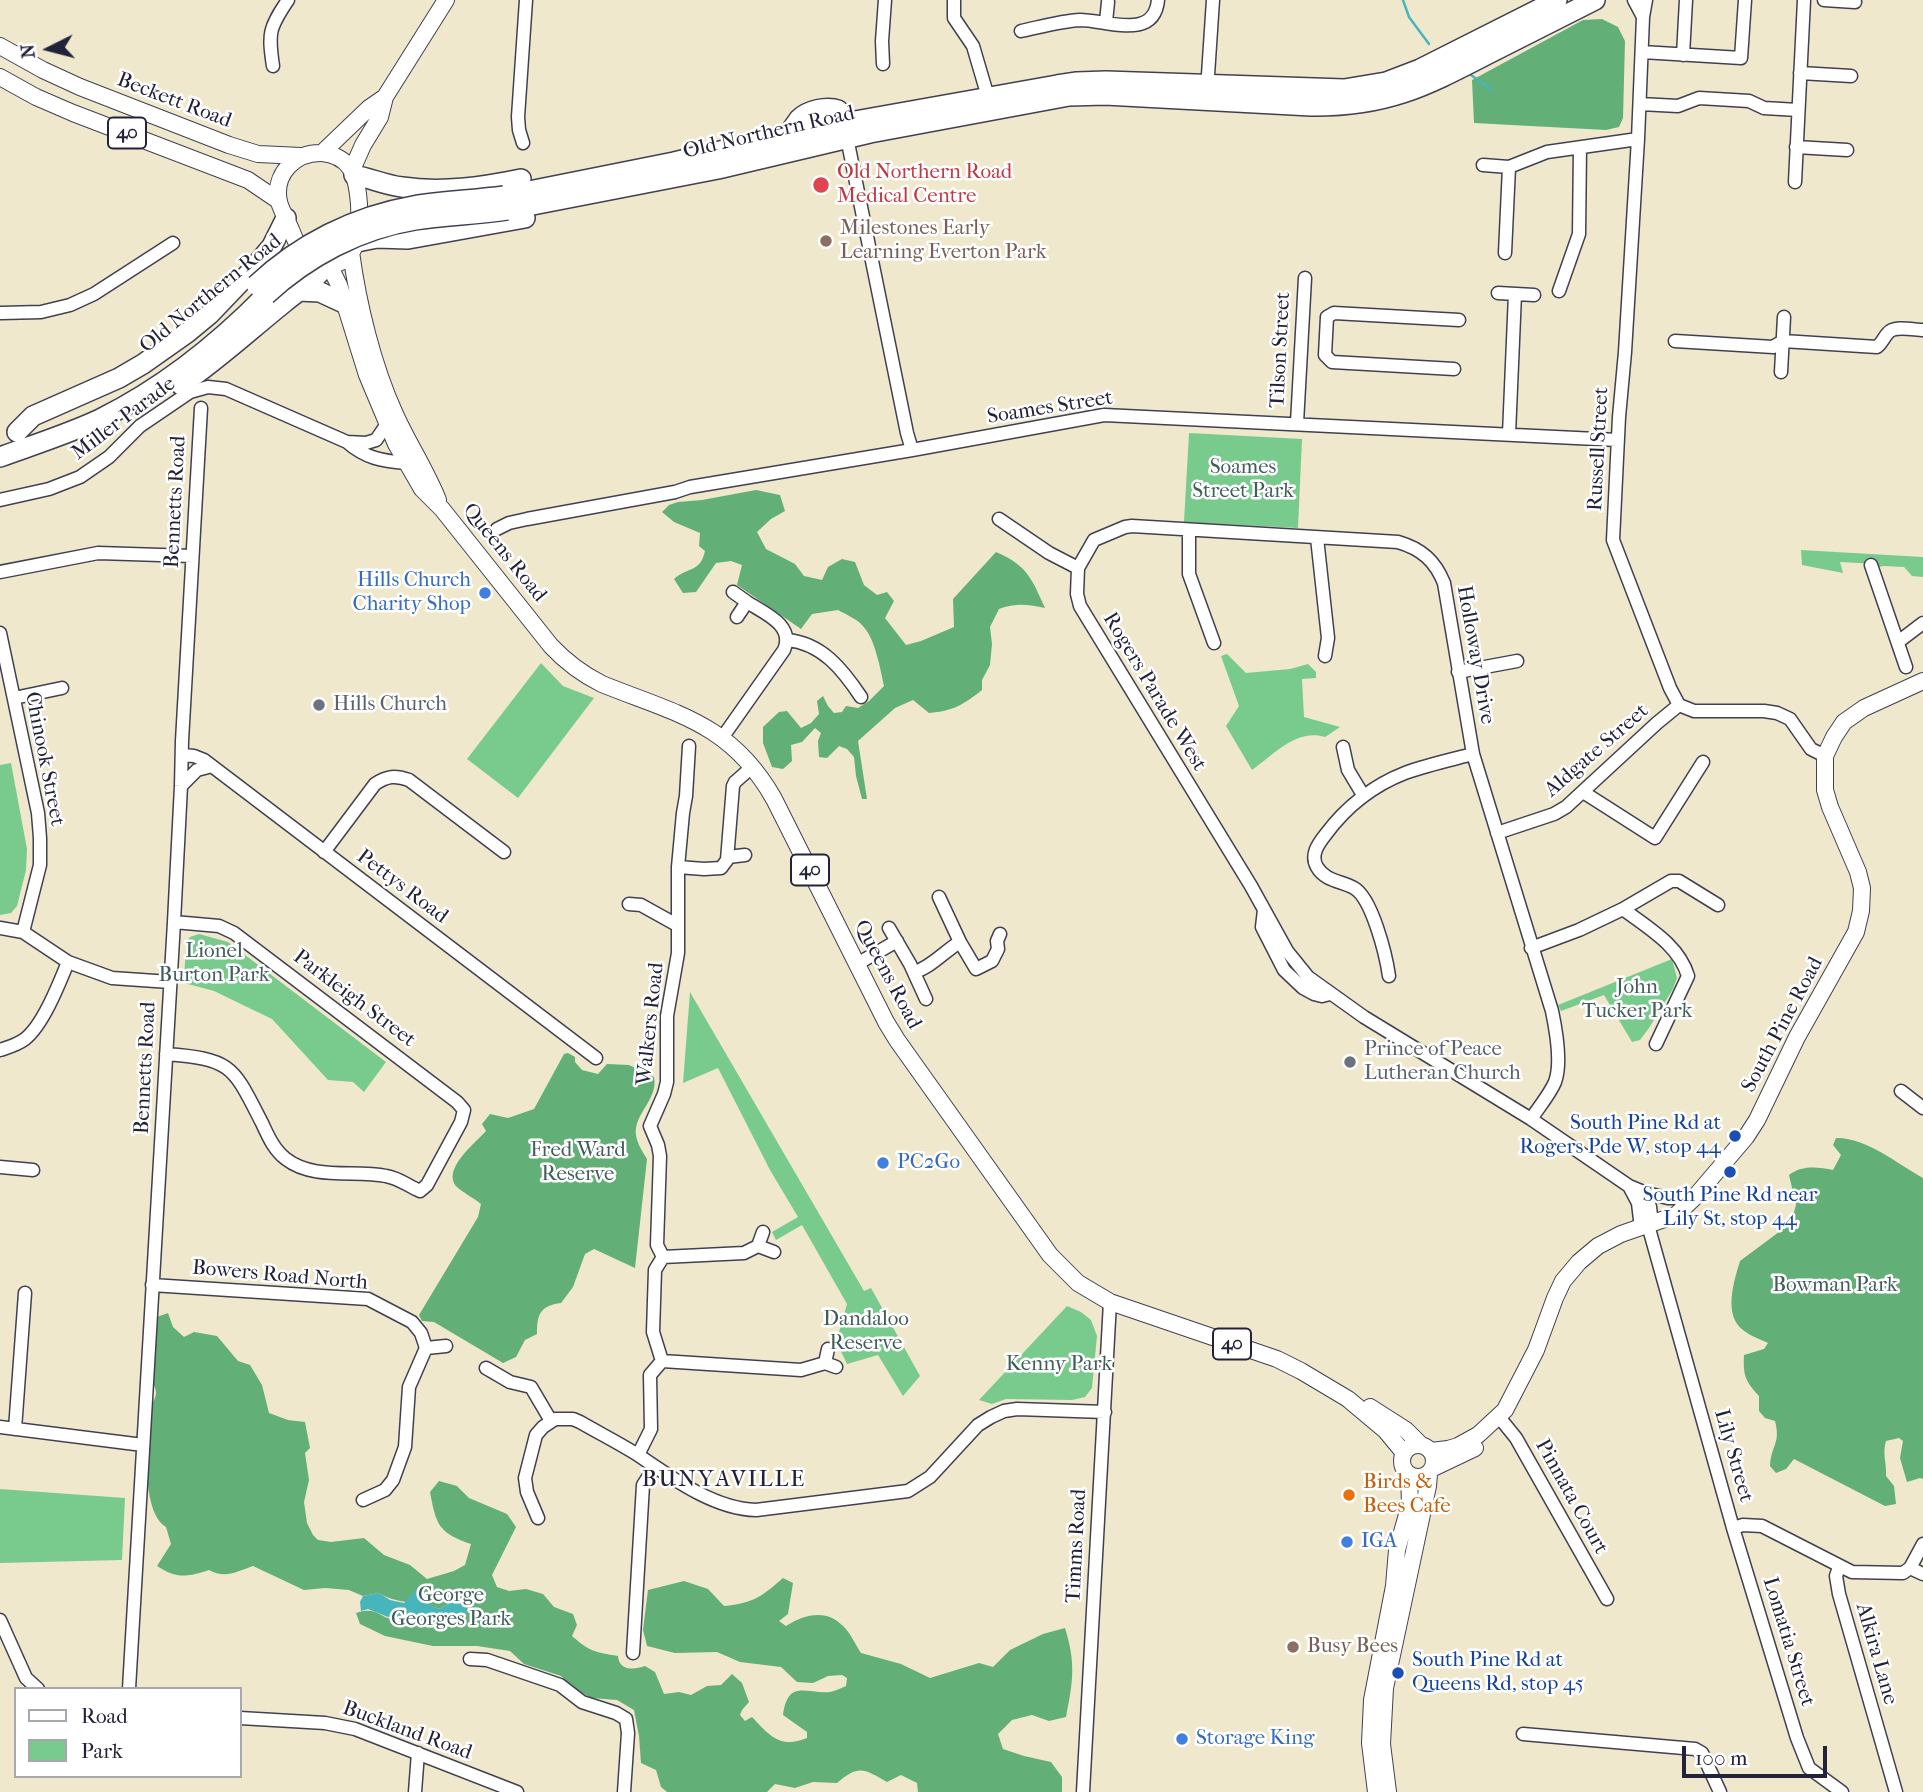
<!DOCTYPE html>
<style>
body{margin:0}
#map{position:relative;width:1923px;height:1792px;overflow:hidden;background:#efe8cd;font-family:"IM FELL French Canon",serif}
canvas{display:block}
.legend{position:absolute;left:14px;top:1687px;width:228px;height:91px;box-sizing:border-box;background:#fff;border:2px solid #a7a7b1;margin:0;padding:9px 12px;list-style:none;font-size:21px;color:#22223b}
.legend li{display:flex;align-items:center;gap:14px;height:35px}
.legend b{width:35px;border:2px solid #a7a7b1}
.north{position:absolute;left:14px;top:14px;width:70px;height:70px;-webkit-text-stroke:5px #fff;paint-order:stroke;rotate:264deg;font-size:19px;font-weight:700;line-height:28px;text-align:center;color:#22223b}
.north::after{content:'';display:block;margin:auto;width:24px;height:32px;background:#22223b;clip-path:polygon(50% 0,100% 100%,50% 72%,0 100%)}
.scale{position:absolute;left:1682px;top:1746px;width:145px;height:32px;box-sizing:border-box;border:4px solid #22223b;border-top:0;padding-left:9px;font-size:21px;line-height:24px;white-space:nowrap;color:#22223b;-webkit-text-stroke:5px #fff;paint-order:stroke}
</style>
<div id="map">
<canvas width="1923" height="1792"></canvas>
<ul class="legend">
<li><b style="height:9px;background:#fff"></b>Road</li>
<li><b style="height:19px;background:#79cb8d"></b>Park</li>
</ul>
<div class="north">N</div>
<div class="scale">100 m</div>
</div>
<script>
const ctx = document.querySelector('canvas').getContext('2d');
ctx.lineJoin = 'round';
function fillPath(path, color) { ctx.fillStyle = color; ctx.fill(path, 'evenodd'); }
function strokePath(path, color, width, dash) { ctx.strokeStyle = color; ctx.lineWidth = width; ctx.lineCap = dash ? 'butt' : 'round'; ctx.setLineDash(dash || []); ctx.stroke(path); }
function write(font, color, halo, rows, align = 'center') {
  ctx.font = font + ' "IM FELL French Canon",serif'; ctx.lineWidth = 5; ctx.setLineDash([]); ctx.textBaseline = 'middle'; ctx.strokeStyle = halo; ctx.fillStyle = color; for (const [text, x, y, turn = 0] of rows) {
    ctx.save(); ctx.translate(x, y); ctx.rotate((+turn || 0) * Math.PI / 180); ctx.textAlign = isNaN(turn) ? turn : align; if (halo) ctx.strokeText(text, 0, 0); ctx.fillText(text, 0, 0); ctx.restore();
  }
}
const green = new Path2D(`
 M1189 433 1302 439 1298 528 1184 522Z
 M1801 550 1923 557V577L1912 576 1904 567 1883 566 1879 567 1877 564 1840 562 1843 573 1802 565Z
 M1227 654 1246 673 1290 669 1308 664 1316 672V678L1302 679 1304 717 1340 727 1325 737C1297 728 1273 755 1252 770L1226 726 1239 706 1221 656Z
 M541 663 563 686 594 698 518 798 467 759Z
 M11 763 27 849 26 870 17 906 11 913 0 915V765Z
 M199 934 228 942 386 1062 364 1092 353 1082 328 1080 272 1019 214 991 184 983 186 942 190 937Z
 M1672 959 1677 978 1673 989 1649 1028 1640 1040 1632 1042 1604 995 1561 1011 1558 1005Z
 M690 992 864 1291 871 1288 920 1376 903 1396 878 1355 847 1364 835 1339 839 1332 847 1304 802 1225 776 1240 772 1232 798 1217 770 1170 718 1068 683 1083Z
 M1067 1306 1081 1312 1091 1320 1097 1336 1092 1388 1085 1397 1072 1400 1006 1399 992 1404 979 1400Z
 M0 1489 125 1498 122 1560 0 1563Z`);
const forest = new Path2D(`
 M1602 19 1618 27 1625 41 1623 118 1619 127 1606 130 1474 123 1472 80 1583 20Z
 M756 490 780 495 785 511 771 519 757 532 766 549 795 564 804 576 822 580 828 567 842 559 855 562 864 585 877 595 887 592 894 601 885 618 906 645 921 641 954 627 953 599 996 552C1027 565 1032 579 1045 608 1028 604 1015 603 999 609L990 627 992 644 990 665 982 680V690C963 705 953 711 929 713L913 700 895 708 858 741 867 799H862L856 776 854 757 847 749 839 746 827 758 819 757 818 741 821 733 815 728 802 742 791 745 792 761 783 769 772 767 763 743V727L779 712 787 711 801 728 811 723 819 714 817 701 823 696 828 706 834 713 842 712 846 706 858 708 869 701 884 686C881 671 875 641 866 630 860 620 847 615 838 610L812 614 801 629 737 585 742 565 731 561 716 563 696 592 683 593 674 579C689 566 700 573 705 551L699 546 700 533 674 522 662 512 669 505 678 502 702 500Z
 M568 1053 575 1057V1062L582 1070 598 1074 607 1064 629 1065 654 1077C658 1097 639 1110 636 1128 634 1139 642 1151 647 1159L635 1268 594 1249 585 1254 573 1287 561 1303C540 1306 537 1314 537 1334L525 1340 516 1357 503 1363 434 1322 422 1321 419 1315 478 1217 481 1204C475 1199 461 1191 457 1187 441 1170 475 1143 486 1131L482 1124 490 1114 508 1118 534 1109 564 1054Z
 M1836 1138C1865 1137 1898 1164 1923 1178V1479L1920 1478 1907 1482 1900 1458 1903 1441 1899 1438 1886 1441C1882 1453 1887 1464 1886 1476L1894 1486 1896 1504 1885 1506 1794 1459 1786 1469 1776 1473 1770 1466C1771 1445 1781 1444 1775 1421L1765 1418 1759 1411V1396C1745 1381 1743 1375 1744 1355L1764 1349 1768 1343C1760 1339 1750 1336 1743 1330 1723 1315 1734 1281 1740 1261L1791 1223 1796 1205 1789 1175C1802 1165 1818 1167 1833 1170L1841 1155 1833 1145Z
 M168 1313 173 1327 184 1337 194 1332 217 1336 238 1361 250 1365 262 1385 269 1413 288 1420 305 1422 310 1448 305 1453 309 1480 304 1502 307 1523 313 1535 318 1540 331 1542 364 1538 384 1555 410 1565 427 1579 454 1571 465 1565 471 1544C438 1533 436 1524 430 1492L439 1481 457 1486 469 1498 507 1514 516 1527 492 1575 497 1587 509 1591 526 1589 543 1594 554 1607 573 1614 577 1625 572 1636C590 1652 595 1652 618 1656 619 1671 634 1670 645 1666L655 1672 664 1694 679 1692 691 1695 707 1686 721 1685 732 1674 742 1683 749 1702 742 1710 740 1715 745 1721 752 1717C770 1736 780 1749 807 1738V1732L783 1715C788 1679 806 1694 830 1692 835 1691 841 1688 846 1686L847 1678 842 1675 828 1676 813 1683 797 1682 781 1667 740 1662 717 1652 675 1653 647 1646 643 1630 648 1590 684 1581 708 1589 724 1606C754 1603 761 1597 783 1578L793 1583 788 1614 779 1621 786 1626C804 1614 826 1609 842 1625 850 1632 855 1644 861 1653L901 1664 930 1678 979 1663 993 1667 1010 1650 1043 1634 1065 1628C1076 1663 1073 1682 1066 1717L1049 1721 1032 1715 1012 1720 998 1734 1003 1749 1024 1756 1051 1762 1062 1777V1792H918L917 1783 901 1775 887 1782C864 1769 859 1764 837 1783L813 1782 795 1788 775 1784 767 1792H667L661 1787 656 1770 641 1763 639 1736 634 1710 617 1700 592 1698 574 1689 561 1676 524 1664 510 1651 477 1646H433L385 1636 360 1624 356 1613C378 1606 378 1618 398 1621 412 1623 424 1620 438 1623L456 1600 439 1609C418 1599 400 1606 379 1593L363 1596 349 1590 325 1588 304 1590 253 1566C236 1572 225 1579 209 1570 188 1577 176 1579 157 1566L171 1544 166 1527C140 1511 147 1436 151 1408 152 1403 156 1398 156 1393 156 1389 154 1386 153 1382 151 1365 155 1335 157 1317Z`);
const water = new Path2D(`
 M417 1589 425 1603 439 1609 456 1600 464 1601 467 1614 456 1620 437 1623 425 1620 398 1621 368 1609 361 1611 360 1602 363 1596 379 1593 390 1600 404 1603Z`);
const stream = new Path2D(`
 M1403 0 1409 17 1429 44
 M1471 75 1492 90`);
const minor = new Path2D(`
 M954 0V18L973 46 988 97
 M1634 0 1643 17
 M1646 0 1643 17 1638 139 1625 352 1619 417 1613 540 1670 688 1679 705 1694 711H1764L1777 713 1790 719 1811 749 1825 756
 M1824 0 1855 2
 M1106 22 1108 2
 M1021 31C1040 27 1061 21 1080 20 1107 20 1154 41 1158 0
 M1642 52 1741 58 1745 0
 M1683 55 1686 0
 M883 64 882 41 885 0
 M273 66C268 33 269 28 288 0
 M1800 73 1851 76
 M1207 90 1213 0
 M1640 104 1678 106 1699 98 1749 101 1764 108 1798 110
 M846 133 907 433 912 450
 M523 143 519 130 518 117 526 0
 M1796 147 1847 150
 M1483 165 1509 167 1547 152 1638 139
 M1795 182 1804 0
 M1505 253 1509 167
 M1559 291 1579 234 1580 148
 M1498 293 1534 295
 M1 313 41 312 70 305 94 294 173 243
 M1675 341 1773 347 1783 341 1877 347C1883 342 1883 338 1888 333 1894 325 1914 330 1923 330
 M1454 369 1332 362 1325 355 1327 317 1334 313 1459 320
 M1781 372 1784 317
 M1297 423 1305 278
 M1509 434 1515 294
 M347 442C365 458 382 461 406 463
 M0 500 49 489 80 477 109 457 140 426 190 392 208 387 226 389 347 442 366 443 376 440 387 424
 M999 519 1049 553 1078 568 1077 594 1080 606 1251 886 1287 951 1308 977 1364 1017 1531 1119 1629 1186 1646 1193 1650 1207 1652 1224
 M497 529 509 523 527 519 675 492 690 487 912 450 1104 415 1617 440
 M1189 530V574L1214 643
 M1317 538 1328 638 1325 656
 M1871 565 1906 667
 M1078 568 1094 540 1125 527 1132 526 1398 542C1422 549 1435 561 1444 583L1473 754 1552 1011C1556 1030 1562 1063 1555 1082 1550 1094 1539 1107 1531 1119
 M0 572 98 553 192 556
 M733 592 747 602 737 617
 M0 633 38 813 40 838V865L23 932
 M787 640C822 643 843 670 861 697
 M1898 642 1923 623
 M1458 672 1517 661
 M14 698 62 688
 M722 738 784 650C795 625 764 613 747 602
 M1343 747 1348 770 1363 795
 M182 755 194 756 204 760 596 1058
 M181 786 197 770 212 766
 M1583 792 1655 838 1703 762
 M1497 833 1554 814 1566 807 1657 723 1679 705
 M324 852 375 784C387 776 395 775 409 780L504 852
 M728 857 745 855
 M678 867 704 869 721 868 727 860 733 786 735 782 752 767
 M629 904 641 905 677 925
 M1623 909C1648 928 1679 945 1688 976L1656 1044
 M1264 910 1262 927 1284 970 1303 988 1314 994 1322 996 1330 994
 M0 928 23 932 68 962 112 978 170 982
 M889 928 910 964 926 999
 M960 942 976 969 992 961 998 949 997 941 1000 934
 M1531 948 1579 930 1623 909 1671 881H1679L1718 905
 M857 964 897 941
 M914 972C929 969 946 950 960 942L939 897
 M1389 976C1386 955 1372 898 1354 888 1341 881 1325 881 1317 867 1310 855 1318 844 1326 834 1346 807 1374 785 1405 773 1427 765 1450 760 1473 754
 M0 1050C9 1047 17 1045 25 1039 43 1025 59 984 68 962
 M166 1054C233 1059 233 1067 262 1123 268 1136 274 1150 286 1159 313 1180 354 1170 386 1176 399 1178 408 1186 420 1191L427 1185 461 1122 464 1110 457 1102 234 933 219 926 174 922
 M1901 1091 1923 1108
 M0 1167 33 1170
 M1629 1186 1638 1203 1641 1228
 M1646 1193 1668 1198H1694
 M1648 1225 1733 1528 1743 1525 1762 1526 1852 1572 1903 1573 1910 1568 1923 1544
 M763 1232 758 1246 774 1252
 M663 1257 744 1253 758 1246
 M152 1285 368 1299 412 1322 421 1333 426 1348 409 1387 405 1447 393 1480 385 1490 363 1500
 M426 1348 446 1346
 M828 1349 825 1363 836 1367
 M662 1361 801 1370 825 1363
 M486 1368 510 1382 531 1387 551 1421
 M1499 1417 1516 1438 1607 1599
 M0 1427 143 1445
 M15 1429 25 1293
 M638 1455 651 1429 650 1375 662 1361 653 1332 655 1270 663 1257 657 1245 660 1156 658 1145 650 1126 664 1094 667 1082V1016L678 953V867L683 813 686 796 689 746
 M538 1518 527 1492 525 1478 536 1435 543 1427 555 1419H573L580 1422C599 1433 619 1443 638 1455 672 1478 714 1509 756 1510L908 1491 930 1477 978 1425 991 1417 1004 1411 1017 1409 1105 1412
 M1733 1528 1797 1738 1809 1768 1842 1792
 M1839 1567 1836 1576 1839 1594 1896 1792
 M1910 1568 1923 1574
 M0 1620 26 1678 38 1689
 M633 1653 643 1485 654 1468
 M470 1659 487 1660 560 1685 582 1702 616 1713 626 1719 628 1733 624 1792
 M129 1689 174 922 181 786 182 741 201 408
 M240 1718 325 1723 355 1729 517 1792
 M1523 1734 1695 1749 1702 1753 1720 1792
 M415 1792 418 1753
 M1083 1792 1110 1302`);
const major = new Path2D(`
 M0 46 43 70 80 87 229 145 258 154 301 156
 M0 77 36 97 73 113 248 180 279 201
 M322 153C333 154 344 159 350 168 357 178 358 193 359 204 360 227 360 263 329 265 321 266 314 264 309 259 300 252 296 242 292 232 288 222 282 212 279 202 273 174 295 152 322 153Z
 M322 153 369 108 385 97
 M352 170 363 145 380 117 385 97 446 0
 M351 252C358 304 373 366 395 414 408 443 426 470 438 500
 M329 265 339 285 367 375 396 444 422 489 442 509 551 646C566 662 582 674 602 684 676 714 731 723 774 799L886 1022 897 1040 1050 1255 1078 1283 1110 1302 1277 1359 1301 1371 1348 1399 1385 1430 1404 1453
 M1370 1407 1406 1430 1421 1445
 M1402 1461a16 16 0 1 1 32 0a16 16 0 1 1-32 0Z
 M1431 1451 1448 1449 1458 1446 1478 1435 1505 1410 1536 1350 1555 1298 1563 1281 1579 1262 1598 1246 1621 1234 1676 1215 1694 1198 1746 1137 1757 1120 1797 1037 1856 932 1861 911 1862 888 1858 872 1830 807 1825 790V756L1834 737 1844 722 1864 708 1923 681
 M1433 1468 1475 1448
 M1376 1792 1370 1743 1372 1700 1394 1586 1397 1550 1410 1504 1409 1475
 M1388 1792 1382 1744 1385 1688 1428 1486 1429 1474`);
const highway = new Path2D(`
 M789 134C792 129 796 123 799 119 808 110 827 106 838 110L844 123
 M354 175C370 178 385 185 402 187 442 193 482 187 521 179
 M504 196 674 162 821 127 1057 85 1077 82 1106 81 1344 89 1386 82 1420 69 1557 0
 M507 210 718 169 870 133 1069 96 1105 95 1311 106C1389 107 1428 85 1494 51 1528 34 1562 17 1595 0
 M357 242 377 238 408 239 525 218
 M298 291 320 292 346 304
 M181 385C218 360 250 330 285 302 299 290 316 281 325 265
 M17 432 33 416 119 378 143 364 187 333 210 314 252 270 272 246 286 218
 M0 457C33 445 68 434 100 419 163 388 217 345 266 295`);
const highwayBridge = new Path2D(`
 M256 285C299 244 355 216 413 206 443 201 474 200 504 196
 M266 295C307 257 359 229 415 220 445 215 476 215 507 210`);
const markers = [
 [821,185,9,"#e0444e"],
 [826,241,7,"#8d6e63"],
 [485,593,7,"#3f7fe0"],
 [319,705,7,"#6b7280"],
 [1350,1062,7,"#6b7280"],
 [1735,1136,7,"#1a4fb4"],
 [883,1163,7,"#3f7fe0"],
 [1730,1172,7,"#1a4fb4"],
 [1349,1495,7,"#e8710a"],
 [1347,1542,7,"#3f7fe0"],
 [1293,1647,7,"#8d6e63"],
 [1398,1673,7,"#1a4fb4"],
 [1182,1739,7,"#3f7fe0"]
];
const shields = [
 [127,133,38],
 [810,870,38],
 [1232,1344,38]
];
const shieldNames = [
 ["40",127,133],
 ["40",810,870],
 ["40",1232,1344]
];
const streetNames = [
 ["Beckett Road",174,101,21],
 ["Old Northern Road",769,133,-13],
 ["Old Northern Road",211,294,-39],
 ["Tilson Street",1281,350,-87],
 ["Soames Street",1050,408,-9],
 ["Miller Parade",124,419,-37],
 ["Russell Street",1599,449,-87],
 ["Bennetts Road",176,502,-87],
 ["Queens Road",504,553,51],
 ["Holloway Drive",1475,655,80],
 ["Rogers Parade West",1154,692,59],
 ["Aldgate Street",1597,751,-41],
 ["Chinook Street",44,759,79],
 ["Pettys Road",402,887,37],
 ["Queens Road",887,975,62],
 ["Parkleigh Street",354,999,37],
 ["Walkers Road",651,1024,-84],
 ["South Pine Road",1783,1025,-62],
 ["Bennetts Road",146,1068,-87],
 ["Bowers Road North",280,1276,5],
 ["Lily Street",1733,1456,74],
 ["Pinnata Court",1571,1497,61],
 ["Timms Road",1077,1546,-87],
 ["Lomatia Street",1788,1642,73],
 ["Alkira Lane",1876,1654,74],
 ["Buckland Road",407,1731,20]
];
const healthNames = [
 ["Old Northern Road",837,173],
 ["Medical Centre",837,197]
];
const educationNames = [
 ["Milestones Early",840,229],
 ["Learning Everton Park",840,253],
 ["Busy Bees",1307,1647]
];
const parkNames = [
 ["Soames",1243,468],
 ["Street Park",1243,492],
 ["Lionel",214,952],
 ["Burton Park",214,976],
 ["John",1637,988],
 ["Tucker Park",1637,1012],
 ["Fred Ward",578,1151],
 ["Reserve",578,1175],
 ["Bowman Park",1835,1286],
 ["Dandaloo",866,1320],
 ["Reserve",866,1344],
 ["Kenny Park",1059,1365],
 ["George",451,1596],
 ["Georges Park",451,1620]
];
const shopNames = [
 ["Hills Church",471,581,"right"],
 ["Charity Shop",471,605,"right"],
 ["PC2Go",897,1163],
 ["IGA",1361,1542],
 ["Storage King",1196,1739]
];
const worshipNames = [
 ["Hills Church",333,705],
 ["Prince of Peace",1364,1050],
 ["Lutheran Church",1364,1074]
];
const transitNames = [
 ["South Pine Rd at",1721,1124],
 ["Rogers Pde W, stop 44",1721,1148],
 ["South Pine Rd near",1730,1196,"center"],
 ["Lily St, stop 44",1730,1220,"center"],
 ["South Pine Rd at",1412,1661,"left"],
 ["Queens Rd, stop 45",1412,1685,"left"]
];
const foodNames = [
 ["Birds &",1363,1483],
 ["Bees Cafe",1363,1507]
];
const neighbourhoodNames = [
 ["BUNYAVILLE",724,1480]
];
fillPath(green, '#79cb8d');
fillPath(forest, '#62af78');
fillPath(water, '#47b6bc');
strokePath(stream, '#47b6bc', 2.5);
strokePath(minor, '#414051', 15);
strokePath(major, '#414051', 18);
strokePath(highway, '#414051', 22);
strokePath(minor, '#fff', 12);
strokePath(major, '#fff', 16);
strokePath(highway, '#fff', 19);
strokePath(highwayBridge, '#414051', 22, []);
strokePath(highwayBridge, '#fff', 19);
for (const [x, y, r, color] of markers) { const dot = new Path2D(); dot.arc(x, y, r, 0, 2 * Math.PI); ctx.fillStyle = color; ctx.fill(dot); strokePath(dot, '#fff', 2.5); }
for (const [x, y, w] of shields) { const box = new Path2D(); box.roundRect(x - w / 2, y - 15.5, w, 31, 5); ctx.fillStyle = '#fff'; ctx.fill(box); strokePath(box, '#22223b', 2); }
write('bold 19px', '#22223b', null, shieldNames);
write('21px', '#22223b', '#fff', streetNames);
write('21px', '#be3a42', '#fff', healthNames, 'left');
write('21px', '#785e54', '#fff', educationNames, 'left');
write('21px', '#405d58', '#fff', parkNames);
write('21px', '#366cbe', '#fff', shopNames, 'left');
write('21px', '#5b616d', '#fff', worshipNames, 'left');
write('21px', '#164399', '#fff', transitNames, 'right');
write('21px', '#c56008', '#fff', foodNames, 'left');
ctx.letterSpacing = '2px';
write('23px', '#22223b', '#fff', neighbourhoodNames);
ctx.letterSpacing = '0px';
</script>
